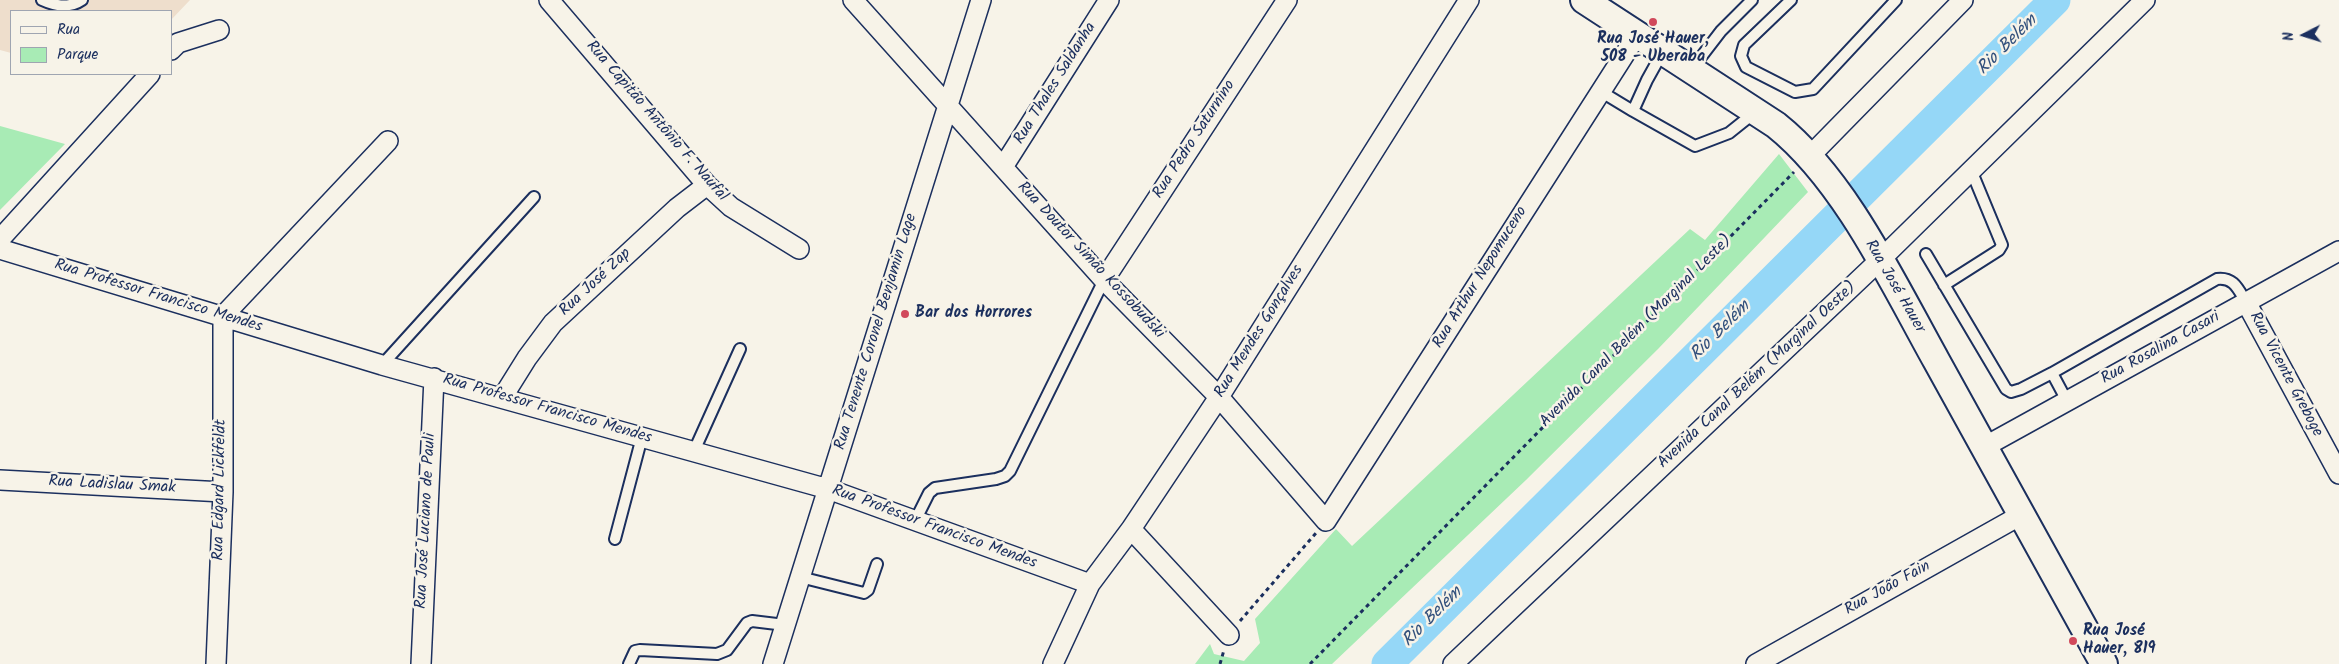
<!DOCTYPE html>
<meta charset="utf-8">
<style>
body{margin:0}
#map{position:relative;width:2339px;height:664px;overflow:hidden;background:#f7f3e8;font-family:Kalam,sans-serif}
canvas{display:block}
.legend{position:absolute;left:10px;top:10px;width:162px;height:65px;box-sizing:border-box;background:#f7f3e8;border:1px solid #9fa5b1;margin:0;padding:6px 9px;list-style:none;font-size:15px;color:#1b2f5e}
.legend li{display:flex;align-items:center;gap:10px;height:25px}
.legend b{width:25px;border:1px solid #9fa5b1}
.north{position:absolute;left:2279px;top:10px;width:50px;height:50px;-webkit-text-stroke:4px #f7f3e8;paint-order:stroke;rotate:265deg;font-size:14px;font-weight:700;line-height:20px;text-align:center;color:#1b2f5e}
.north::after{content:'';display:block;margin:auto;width:18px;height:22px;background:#1b2f5e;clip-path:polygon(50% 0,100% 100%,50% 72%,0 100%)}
</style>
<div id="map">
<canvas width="2339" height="664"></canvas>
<ul class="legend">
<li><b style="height:6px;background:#f7f3e8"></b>Rua</li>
<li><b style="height:14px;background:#a8ebb5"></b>Parque</li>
</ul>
<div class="north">N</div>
</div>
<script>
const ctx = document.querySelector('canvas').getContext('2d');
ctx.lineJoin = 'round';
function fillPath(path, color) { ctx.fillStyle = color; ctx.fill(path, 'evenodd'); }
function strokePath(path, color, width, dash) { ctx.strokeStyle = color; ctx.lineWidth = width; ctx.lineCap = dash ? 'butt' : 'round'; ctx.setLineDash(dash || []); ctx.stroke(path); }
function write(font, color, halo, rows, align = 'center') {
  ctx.font = font + ' Kalam,sans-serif'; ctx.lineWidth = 5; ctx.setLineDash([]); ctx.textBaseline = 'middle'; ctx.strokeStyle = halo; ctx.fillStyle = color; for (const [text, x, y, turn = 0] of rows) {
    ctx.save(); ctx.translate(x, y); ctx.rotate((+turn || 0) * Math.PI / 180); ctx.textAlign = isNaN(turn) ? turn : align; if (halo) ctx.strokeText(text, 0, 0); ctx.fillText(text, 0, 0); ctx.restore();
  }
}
const built = new Path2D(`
 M0 0H190L171 20V11H11V53L0 50Z`);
const green = new Path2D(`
 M0 126 65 144 0 210Z
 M1779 154 1808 192 1658 349 1526 480 1332 664H1195L1210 644 1214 654 1244 661 1260 643 1255 619 1336 529 1352 546 1690 229 1705 240Z`);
const river = new Path2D(`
 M1387 664 2055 0`);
const path = new Path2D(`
 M1240 621 1316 533
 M1220 664 1224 650
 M1310 664 1794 172`);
const lane = new Path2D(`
 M42 0C55 6 69 9 82 0
 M1791 0 1744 45 1741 56 1746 67 1795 92 1813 89 1896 0
 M1662 53 1647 80 1633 111 1695 146 1729 133 1754 113
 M1691 70 1721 31 1752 0
 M1600 91 1633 111
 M1926 254 2006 389 2011 392 2021 389 2052 373 2217 279C2234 277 2238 289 2246 302
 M1944 285 1999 250 2002 245 1971 170
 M382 365 534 197
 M2052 373 2067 401
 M694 451 740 349
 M915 521 929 493 935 488 996 479 1005 476 1010 471 1104 280
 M615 539 642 437
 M800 577 864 593 868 590 877 564
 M629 664 635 651 640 650 717 654 727 650 747 623 752 621 785 625`);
const street = new Path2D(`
 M549 0 707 185 731 207 799 249
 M853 0 1104 280 1219 397 1326 521 1637 35
 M171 50 178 43 219 30
 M1810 156 1963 0
 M1003 167 1109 0
 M0 239 150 74
 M0 249 382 365 828 489 1090 584
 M1104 280 1287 0
 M2246 302 2339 474
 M502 398 527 358 553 323 677 208 707 185
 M1984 447 2339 251
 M0 480 223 492
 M1131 529 1229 635
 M216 664 223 492V316L388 141
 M421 664 434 378
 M773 664 981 0
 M1053 664 1090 584 1131 529 1219 397 1469 0
 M1453 664 1880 260 2145 0
 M1756 664 2021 515`);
const secondary = new Path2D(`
 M1584 0 1776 125C1845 180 1893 283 1936 360 1992 462 2048 563 2104 664`);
const markers = [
 [1653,22,5,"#d1495b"],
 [905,314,5,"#d1495b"],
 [2073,641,5,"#d1495b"]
];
const poiNames = [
 ["Rua José Hauer,",1653,40,"center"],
 ["508 - Uberaba",1653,58,"center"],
 ["Bar dos Horrores",915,314],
 ["Rua José",2083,632],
 ["Hauer, 819",2083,650]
];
const streetNames = [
 ["Rua Thales Saldanha",1056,84,-58],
 ["Rua Capitão Antônio F. Naufal",656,122,49],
 ["Rua Pedro Saturnino",1195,140,-57],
 ["Rua Doutor Simão Kossobudski",1090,261,47],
 ["Rua Arthur Nepomuceno",1481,278,-58],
 ["Rua José Zap",596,283,-43],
 ["Rua José Hauer",1894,287,60],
 ["Rua Professor Francisco Mendes",158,297,17],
 ["Rua Tenente Coronel Benjamin Lage",877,332,-73],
 ["Rua Mendes Gonçalves",1260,332,-58],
 ["Avenida Canal Belém (Marginal Leste)",1637,332,-45],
 ["Rua Rosalina Casari",2161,349,-29],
 ["Rua Vicente Greboge",2285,375,62],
 ["Avenida Canal Belém (Marginal Oeste)",1758,376,-43],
 ["Rua Professor Francisco Mendes",547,410,16],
 ["Rua Ladislau Smak",112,486,3],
 ["Rua Edgard Lickfeldt",221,490,-89],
 ["Rua José Luciano de Pauli",427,521,-87],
 ["Rua Professor Francisco Mendes",934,528,20],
 ["Rua João Fain",1888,589,-29]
];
const waterNames = [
 ["Rio Belém",2008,46,-45],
 ["Rio Belém",1721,332,-45],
 ["Rio Belém",1433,618,-45]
];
fillPath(built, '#eedecc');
fillPath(green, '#a8ebb5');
strokePath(river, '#95d7f7', 31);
strokePath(lane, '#1b2f5e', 14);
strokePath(street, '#1b2f5e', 22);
strokePath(secondary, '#1b2f5e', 30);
strokePath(path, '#1b2f5e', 3, [4, 4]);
strokePath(lane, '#f7f3e8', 10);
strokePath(street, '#f7f3e8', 19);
strokePath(secondary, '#f7f3e8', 26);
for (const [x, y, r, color] of markers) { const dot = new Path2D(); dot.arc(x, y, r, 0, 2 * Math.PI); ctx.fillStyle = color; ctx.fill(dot); strokePath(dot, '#f7f3e8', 2); }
write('bold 16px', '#1b2f5e', '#f7f3e8', poiNames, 'left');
write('16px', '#1b2f5e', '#f7f3e8', streetNames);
write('italic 18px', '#33517d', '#f7f3e8', waterNames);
</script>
